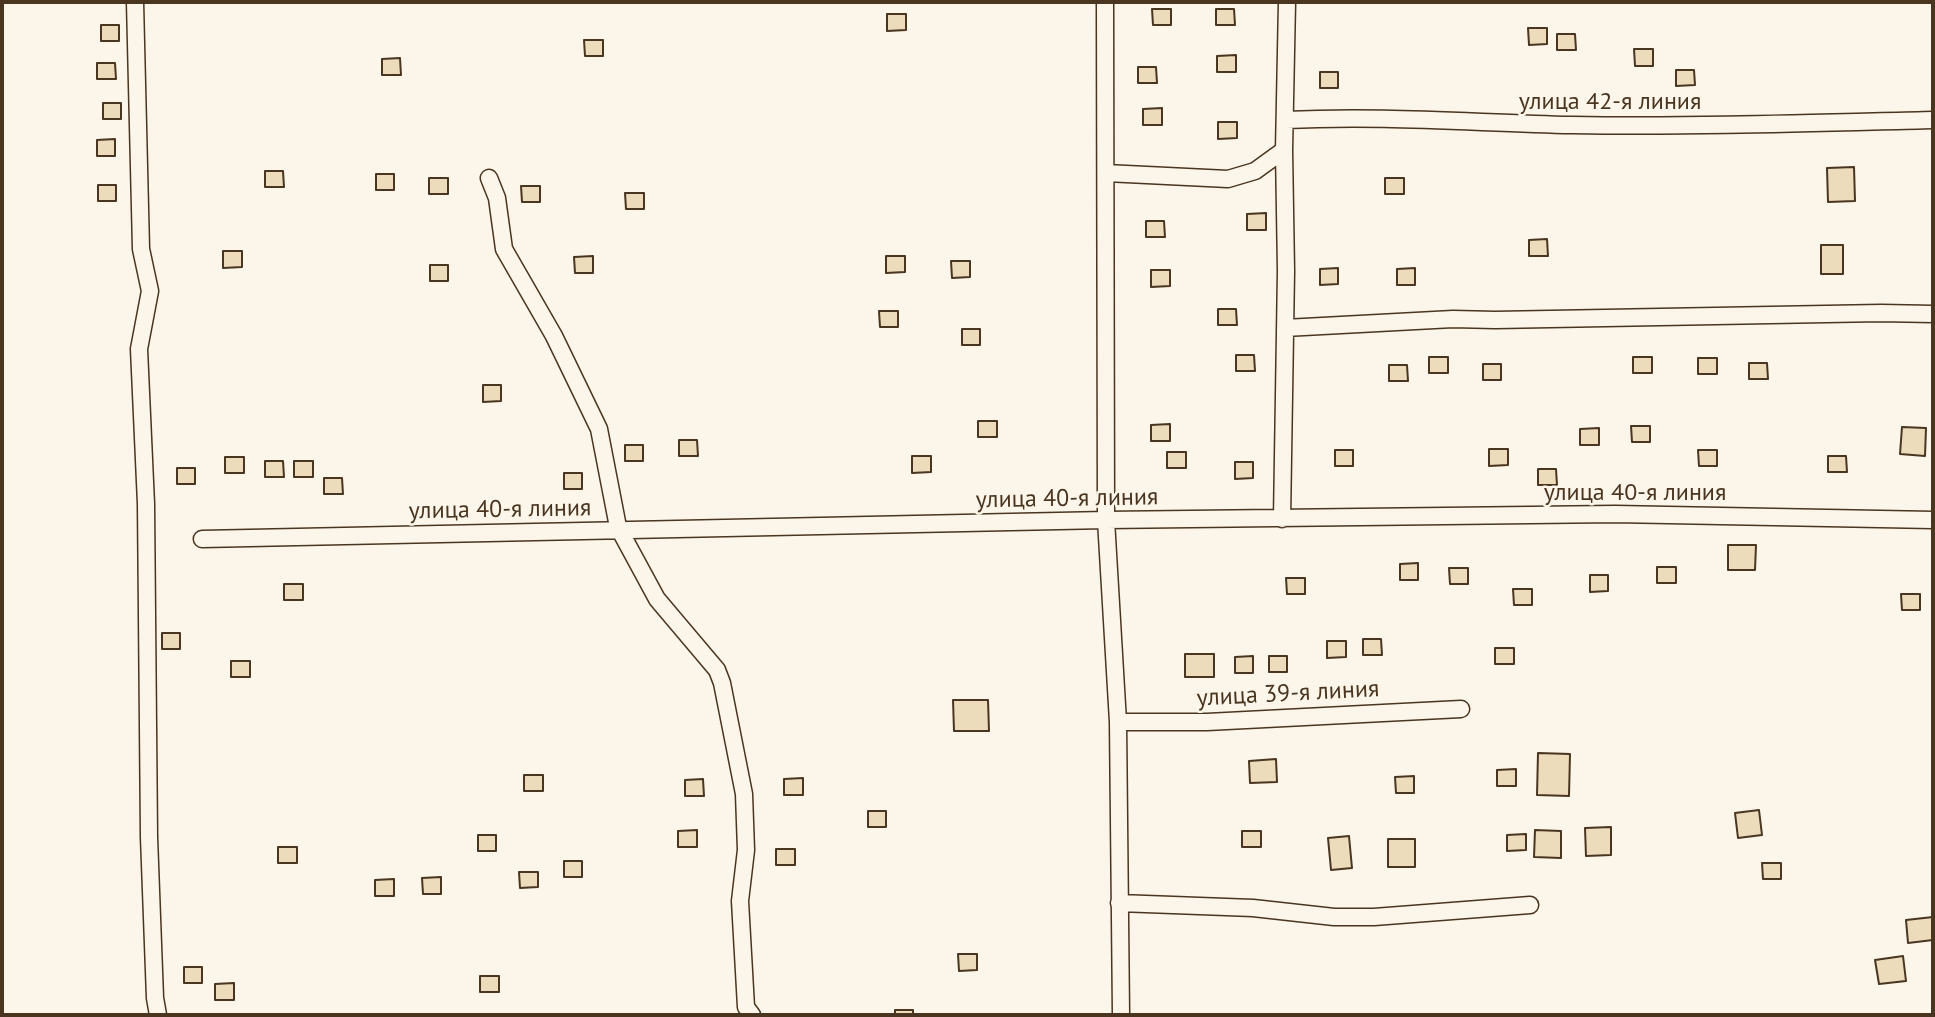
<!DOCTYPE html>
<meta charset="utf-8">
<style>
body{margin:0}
#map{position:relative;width:1935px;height:1017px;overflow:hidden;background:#fbf6e9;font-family:"PT Sans",sans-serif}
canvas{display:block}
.frame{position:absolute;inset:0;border:4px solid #4a3520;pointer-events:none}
</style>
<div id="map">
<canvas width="1935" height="1017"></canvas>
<div class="frame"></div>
</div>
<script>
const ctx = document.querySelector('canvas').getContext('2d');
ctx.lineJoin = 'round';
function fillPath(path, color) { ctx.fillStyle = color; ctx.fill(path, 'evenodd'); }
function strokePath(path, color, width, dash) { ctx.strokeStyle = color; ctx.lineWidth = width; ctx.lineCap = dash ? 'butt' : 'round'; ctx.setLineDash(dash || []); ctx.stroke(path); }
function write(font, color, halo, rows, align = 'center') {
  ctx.font = font + ' "PT Sans",sans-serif'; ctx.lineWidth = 5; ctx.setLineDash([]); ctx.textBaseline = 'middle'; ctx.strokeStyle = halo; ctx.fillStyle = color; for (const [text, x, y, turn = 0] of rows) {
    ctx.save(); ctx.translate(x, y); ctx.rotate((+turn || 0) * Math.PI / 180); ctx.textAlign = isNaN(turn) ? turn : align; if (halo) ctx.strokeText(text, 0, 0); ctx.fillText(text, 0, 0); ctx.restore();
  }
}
const building = new Path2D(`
 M1152 9H1171V25H1153Z
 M1216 9H1234L1235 25H1216Z
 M887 14H906V30L887 31Z
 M101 25H119V41H101Z
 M1528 28H1547V44L1529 45Z
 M1557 34H1575L1576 50H1557Z
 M584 40H603V56H585Z
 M1634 49H1653V66H1635Z
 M1236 55V72H1217V56Z
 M400 58 401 75H382V59Z
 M97 63H115L116 79H97Z
 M1138 67H1156L1157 83H1138Z
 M1676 70H1694L1695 85 1676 86Z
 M1320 72H1338V88H1320Z
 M103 103H121V119H103Z
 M1162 108V125H1143V109Z
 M1218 122H1237V138L1218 139Z
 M115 139V156H97V140Z
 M1854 167 1855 201 1828 202 1827 168Z
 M265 171H283L284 187H265Z
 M376 174H394V190H376Z
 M429 178H448V194H429Z
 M1385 178H1404V194H1385Z
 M98 185H116V201H98Z
 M521 186H540V202H522Z
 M625 193H644V209H626Z
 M1266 213V230H1247V214Z
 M1146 221H1164L1165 237H1146Z
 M1547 239 1548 256H1529V240Z
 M1821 245H1843V274H1821Z
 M223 251H242V267L223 268Z
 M593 256V273H575L574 257Z
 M886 256H905V272L886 273Z
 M951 261H970V277L952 278Z
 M430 265H448V281H430Z
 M1338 268V284L1320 285V269Z
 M1415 268V285H1397V269Z
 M1151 270H1170V286L1151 287Z
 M1218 309H1236L1237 325H1218Z
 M879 311H898V327H880Z
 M962 329H980V345H962Z
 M1236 355H1254L1255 371H1236Z
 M1429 357H1448V373H1429Z
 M1633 357H1652V373H1633Z
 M1698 358H1717V374H1698Z
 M1749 363H1767L1768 379H1749Z
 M1483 364H1501V380H1483Z
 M1389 365H1407L1408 381H1389Z
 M483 385H501V401L483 402Z
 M978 421H997V437H978Z
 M1170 424V441H1151V425Z
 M1631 426H1650V442H1632Z
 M1902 427 1926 428 1925 456 1900 454Z
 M1599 428V445H1580V429Z
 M679 440H697L698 456H679Z
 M625 445H643V461H625Z
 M1489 449H1508V465L1489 466Z
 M1335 450H1353V466H1335Z
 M1698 450H1717V466H1699Z
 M1167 452H1186V468H1167Z
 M912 456H931V472L912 473Z
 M1828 456H1846L1847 472H1828Z
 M225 457H244V473H225Z
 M265 461H283L284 477H265Z
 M294 461H313V477H294Z
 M1235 462H1253V478L1235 479Z
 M177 468H195V484H177Z
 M1538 469H1556L1557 485H1538Z
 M564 473H582V489H564Z
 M324 478H342L343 494H324Z
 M1728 545H1756L1755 570H1728Z
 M1418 563V580H1400V564Z
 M1657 567H1676V583H1657Z
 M1449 568H1468V584H1450Z
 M1590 575H1608V591L1590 592Z
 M1286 578H1305V594H1287Z
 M284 584H303V600H284Z
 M1513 589H1532V605H1514Z
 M1901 594H1920V610H1902Z
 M162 633H180V649H162Z
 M1363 639H1381L1382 655H1363Z
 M1327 641H1346V657L1327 658Z
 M1495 648H1514V664H1495Z
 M1185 654H1214V677H1185Z
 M1253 656V673H1235V657Z
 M1269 656H1287V672H1269Z
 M231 661H250V677H231Z
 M953 700H988L989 731H954Z
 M1538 753 1570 754 1569 796 1537 795Z
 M1276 759 1277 782 1250 783 1249 761Z
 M1516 769V786H1497V770Z
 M524 775H543V791H524Z
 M1414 776V793H1396L1395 777Z
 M803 778V795H784V779Z
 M703 779 704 796H685V780Z
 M1759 810 1762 835 1738 838 1735 813Z
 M868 811H886V827H868Z
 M1611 827V855L1586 856 1585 828Z
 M697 830V847H678V831Z
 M1535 830 1561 831V858L1534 857Z
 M1242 831H1261V847H1242Z
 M1526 834V850L1507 851V835Z
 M478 835H496V851H478Z
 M1349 836 1352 868 1331 870 1328 838Z
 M1388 839H1415V867H1388Z
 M278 847H297V863H278Z
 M776 849H795V865H776Z
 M564 861H582V877H564Z
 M1762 863H1781V879H1763Z
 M519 872H538V887L520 888Z
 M441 877V894H423L422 878Z
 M394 879V896H375V880Z
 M1933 917V940L1908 943 1906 920Z
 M958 954H977V970L959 971Z
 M1903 956 1906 981 1879 984 1875 960Z
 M184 967H202V983H184Z
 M480 976H499V992H480Z
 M234 983V1000H215V984Z
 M895 1010H913V1015H895Z`);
const street = new Path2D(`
 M135 2 141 249 150 291 139 349 146 504 149 837 155 998 158 1015
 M1105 2 1106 520 1118 722 1121 1015
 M1286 120C1381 115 1477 123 1572 125 1693 127 1813 123 1933 120
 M1106 173 1228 179 1255 171 1284 150
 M489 178 497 198 504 249 554 336 599 429 618 527 657 599 717 670 722 683 744 794 746 850 740 901 746 1007 752 1015
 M1285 328 1453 319 1495 320 1881 313 1933 314
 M1282 519 1286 271 1284 150 1287 2
 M202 539 1106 520 1615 514 1933 520
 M1118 722H1207L1461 709
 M1119 903 1253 908 1334 917H1374L1530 905`);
const streetNames = [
 ["улица 42-я линия",1610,102],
 ["улица 40-я линия",1635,493],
 ["улица 40-я линия",1067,499,-1],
 ["улица 40-я линия",500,510,-1],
 ["улица 39-я линия",1288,694,-3]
];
fillPath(building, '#ecdcbc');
strokePath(building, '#4a3520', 2);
strokePath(street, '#4a3520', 19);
strokePath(street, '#fbf6e9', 16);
write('24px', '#4a3520', '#fbf6e9', streetNames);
</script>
